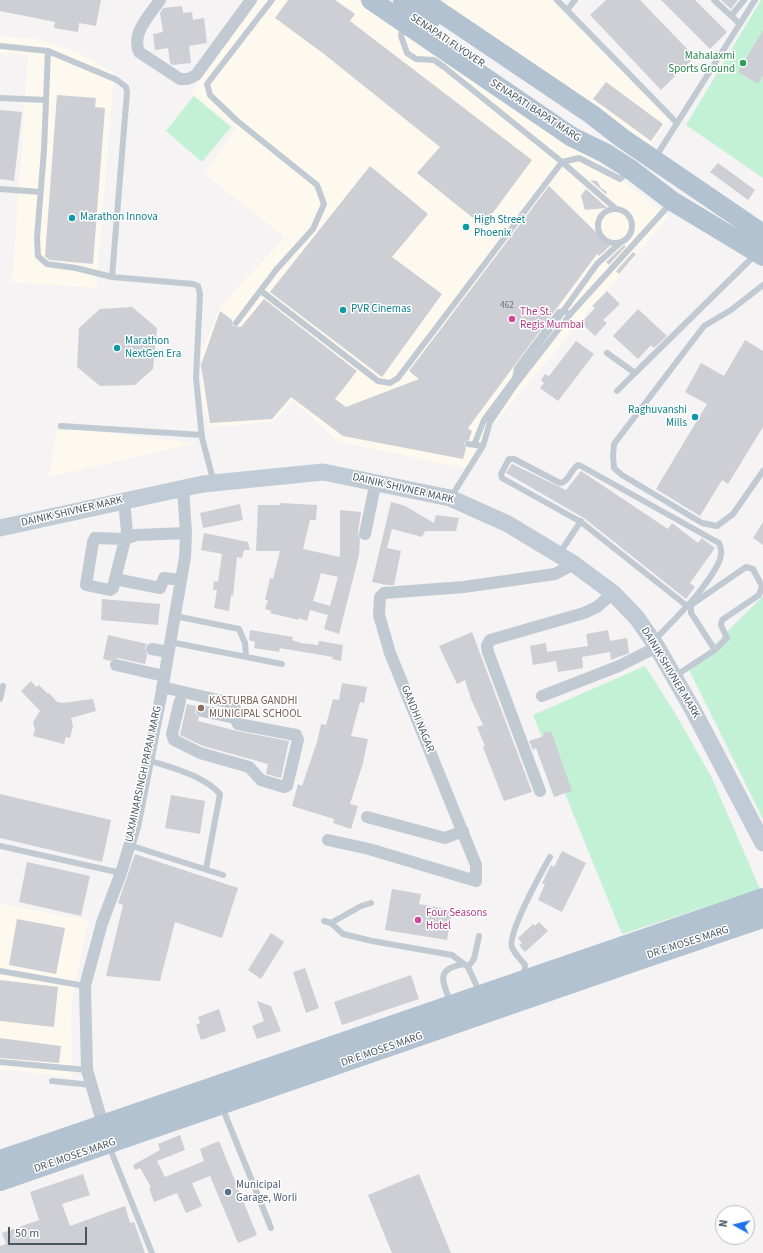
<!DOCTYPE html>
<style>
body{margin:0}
#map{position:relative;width:763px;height:1253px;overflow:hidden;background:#f5f3f3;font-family:"Source Sans 3",sans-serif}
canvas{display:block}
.north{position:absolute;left:715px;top:1205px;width:40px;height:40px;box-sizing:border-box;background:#fff;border:1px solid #b7bbc0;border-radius:50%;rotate:278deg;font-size:11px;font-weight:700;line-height:16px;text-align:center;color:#4a5661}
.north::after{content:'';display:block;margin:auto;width:14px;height:18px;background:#1a73e8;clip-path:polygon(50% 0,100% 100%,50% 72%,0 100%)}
.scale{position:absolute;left:8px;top:1227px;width:79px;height:18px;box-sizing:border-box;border:2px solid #4a5661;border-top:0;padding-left:5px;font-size:12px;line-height:14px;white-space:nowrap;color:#4a5661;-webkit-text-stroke:3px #fff;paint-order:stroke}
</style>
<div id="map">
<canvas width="763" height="1253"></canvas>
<div class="north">N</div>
<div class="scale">50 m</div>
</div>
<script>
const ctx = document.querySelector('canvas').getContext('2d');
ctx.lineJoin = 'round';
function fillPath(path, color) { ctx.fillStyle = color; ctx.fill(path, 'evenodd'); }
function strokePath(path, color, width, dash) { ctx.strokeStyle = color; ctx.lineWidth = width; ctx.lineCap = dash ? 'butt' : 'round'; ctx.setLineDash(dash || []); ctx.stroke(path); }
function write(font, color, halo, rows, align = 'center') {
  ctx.font = font + ' "Source Sans 3",sans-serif'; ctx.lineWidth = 3; ctx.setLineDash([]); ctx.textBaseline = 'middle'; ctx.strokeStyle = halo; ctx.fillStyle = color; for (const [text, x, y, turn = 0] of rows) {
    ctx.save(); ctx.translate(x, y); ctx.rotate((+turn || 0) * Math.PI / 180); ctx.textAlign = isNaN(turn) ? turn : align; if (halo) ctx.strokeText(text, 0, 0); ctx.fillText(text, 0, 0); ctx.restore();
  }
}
const commercial = new Path2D(`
 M256 0H356L610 171 669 216 484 436 465 468 339 442 293 401 273 422 210 427 202 399V351L220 307 285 237 204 174 236 128 191 93Z
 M447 0H551L670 119 648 149 443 5Z
 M0 37 39 39 76 52 113 72V87L96 288 12 282 28 55 0 53Z
 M84 430 194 443H197L49 477 56 431Z
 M0 904 88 920 72 1000 71 1077 0 1069Z`);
const green = new Path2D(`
 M761 0H763V178L686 125Z
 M194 96 231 127 202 162 166 131Z
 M763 596V819L689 670Z
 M645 666 675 713 712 778 760 889 622 934 533 715Z`);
const building = new Path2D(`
 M0 0H101L96 26 79 23 78 32 54 28 55 22 0 11Z
 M288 0H335L355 14 350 21 532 160 483 226 417 173 440 147 324 54 275 18Z
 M606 0H640L695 57 661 90 590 15Z
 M661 0H695L727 32 710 49Z
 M721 0H738L731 9Z
 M182 6 183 13 192 12 193 20 204 18 207 43 189 46 191 63 173 65 170 63 168 48 155 50 153 34 163 32 160 13 163 8Z
 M763 30V75L758 84 738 72Z
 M606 82 663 124 651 141 593 99Z
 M57 95 96 98 95 107 105 108 93 264 49 260 45 256Z
 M0 110 22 112 14 181 0 179Z
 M718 163 755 190 748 200 710 172Z
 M370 166 428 214 392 257 442 294 382 377 270 292Z
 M590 180 597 181 601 188 606 191 607 195Z
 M549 186 610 246 599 256 597 254 468 428 472 431 469 440 464 443 466 448 463 459 343 436 291 397 272 419 210 423 201 365 220 311 232 320 233 326 241 327 264 299 357 371 335 399 346 407 419 379 409 371Z
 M586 189 607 208 585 210 581 196Z
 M624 245 626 246 609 265 606 262Z
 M633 252 636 254 619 274 616 271Z
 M607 291 620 304 603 320 607 323 595 336 581 323 595 308 592 306Z
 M132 307 157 328 153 369 135 385 100 386 77 367 79 328 100 309Z
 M638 309 667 336 654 348 651 345 638 359 613 336Z
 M745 340 763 351V427L728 484 722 480 700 516 656 489 707 404 685 392 701 363 724 376Z
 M576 341 594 354 558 401 540 388 544 383 541 380 545 374 549 376Z
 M512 464 566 490 581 471 668 529 672 523 698 543 702 538 704 540 715 548 690 583 695 587 686 599 584 518 506 473Z
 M391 502 405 506 434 523 436 515 459 518 456 531H425L422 537 392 529 387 548 401 551 394 585H387L372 582Z
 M280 503 317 505 316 520H310L303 549 340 557V510L361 512 358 533 360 539 359 555 339 634 324 629 328 615 310 610 307 621 299 618V620L270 613 271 611 265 609 268 600H265L270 578 273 579 280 551H256L258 505H280ZM321 573 338 577 330 606 313 601Z
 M240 504 243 520 203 528 200 513Z
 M763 522V545L753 538Z
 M204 533 248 542 250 550H244L242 558 237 557 233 596 231 595 229 611 214 608 217 590H213L214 581 218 582 222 554 201 550Z
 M102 599 160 604 158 625 101 620Z
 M250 630 293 637 292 640 301 643 318 645 319 641 343 645 341 661 332 659 333 657 280 648 279 652 254 648 255 642 249 640Z
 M608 630 610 641 627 638 629 653 611 660 610 652 582 657 583 668 558 672 556 661 533 665 530 646 546 643 547 652 588 646 586 634Z
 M472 632 532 792 504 801 483 747 485 746 477 727 483 725 471 699 465 680 457 684 439 646Z
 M108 635 147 644 145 648 147 655 145 664 118 658 110 661 103 659Z
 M31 681 36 687 39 685 48 694 49 693 57 702 62 703 93 699 96 711 71 718 73 726 70 738 66 737 64 744 33 736 35 730 33 722 40 711 21 691Z
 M342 683 367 687 364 703 360 702 351 736 368 739 363 763 350 804 358 806 351 829 333 823 334 819 292 806 298 784 302 786 317 742 321 724 326 725 333 699 339 700Z
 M187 704 196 706 195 713 199 717 198 721 237 731 289 741 281 778 266 774 268 764 203 746 180 735Z
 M551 731 572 791 554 797 536 748 533 750 529 741 544 736 543 733Z
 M0 794 111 820 102 862 0 838Z
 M171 795 205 801 200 834 165 828Z
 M562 851 586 863 562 912 538 900 545 884 542 883 551 865 554 867Z
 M135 854 238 888 222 938 175 922 160 981 106 976 123 905 118 903Z
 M27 862 90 876 81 916 19 902Z
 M392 889 421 894 419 904 452 910 447 940 385 930Z
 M17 919 65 928 56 974 9 965Z
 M539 922 548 931 525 952 519 945 522 943 518 938 533 924 535 926Z
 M271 933 284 942 261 979 248 970Z
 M305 968 319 1008 306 1013 293 972Z
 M411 975 419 999 342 1025 334 1002Z
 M0 980 58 987 54 1027 0 1021Z
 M257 1001 271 1006 281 1031 257 1039 252 1026 264 1021Z
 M219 1009 226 1031 201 1040 196 1025 200 1023 198 1017Z
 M0 1038 61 1046 59 1063 0 1058Z
 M180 1135 185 1150 157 1161 165 1177 204 1161 200 1149 219 1141 257 1235 238 1243 210 1176 192 1183 202 1206 186 1213 177 1193 154 1202 149 1188 151 1187 140 1168 135 1170 133 1165 160 1150 158 1144Z
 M83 1174 90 1195 62 1204 70 1226 125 1206 130 1223 134 1222 145 1253H0V1246L6 1244 2 1233 39 1220 30 1192Z
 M419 1174 451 1253H392L368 1195Z`);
const service = new Path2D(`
 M557 0 677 123
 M714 0 740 24
 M567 10 575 0
 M731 16 744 0
 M0 46 48 51 117 80 126 87 127 92 112 277
 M48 51 44 150 37 238 38 256 47 264 76 268 112 277 193 284 198 286 200 294 196 378 202 438 214 483
 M0 98 46 100
 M655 158 755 0
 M0 189 40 192
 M616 209 562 162 579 158 620 179 628 172
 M598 226a17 17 0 1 1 34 0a17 17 0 1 1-34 0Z
 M763 285 731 310 704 326 614 444 613 456 614 468 622 475 702 523 717 526 733 514 763 471
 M261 291 378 381 390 383 398 378 562 162 444 67 434 60 416 59 407 53 401 36 403 25
 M564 310 597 264 621 242
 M236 323 276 270 313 229 324 204 317 185 236 120 210 95 207 84 272 0
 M607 353 635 373 755 255
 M515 379 517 368 559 312H566
 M617 391 635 373
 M61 426 202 435
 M468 444 483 446 490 422 513 388 572 312 671 203
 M474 445 484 420 510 385
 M451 497 483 446
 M559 554 581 521
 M175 616 239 629 245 643 246 657
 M654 641C676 617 703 593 718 564 722 557 722 550 719 543L581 466 578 465C570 470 569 482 560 483L514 459H509L501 474 502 478 581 522 687 606
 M170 642 282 664
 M675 676 715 650 727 638 721 625 722 620 759 595 762 586 753 569 746 567 691 605V613L715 650
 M0 699 3 686
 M148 760C172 768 203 775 220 794L206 869
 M129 845 223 875
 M0 846 121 873
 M324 921 331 923 343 934 372 941 452 955 468 967 480 993
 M331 923 361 906 371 903
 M468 967 474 959 479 936
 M0 971 85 986
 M524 977 525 965C521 960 514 953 512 947 507 934 542 871 550 857
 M451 1003C442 981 435 969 464 964
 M0 1062 87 1070
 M52 1081 92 1085
 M222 1107 271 1228
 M109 1146 152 1253`);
const minor = new Path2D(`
 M160 0C150 15 131 33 139 52L180 79H188L196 75 251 0
 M124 500 127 532 115 579 160 588 164 578 181 580
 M365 534 376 481
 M115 579 113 588 110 590 86 585 93 542 95 538 125 539 136 535 186 533
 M152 649 168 652
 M116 665 164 676
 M162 687 231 703 235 708V718L238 724 296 735 298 740 287 786 284 787 261 780 249 767 200 753 174 740 172 734 180 701
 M542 696 619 666 657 647
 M202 711 235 718
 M540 791 488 652 487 646 490 640 584 613 597 607 613 593
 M367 817 445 838 463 831
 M328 840 369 849 476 881V865L390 653 379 615 380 597 384 593 464 587 555 574 574 564
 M103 1125 87 1070 85 986 102 923 121 873 135 827 161 696 185 557 186 533 183 489`);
const secondary = new Path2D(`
 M0 528 203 484 323 472 450 498 508 524 574 564 613 593 637 618 657 647 693 710 763 843`);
const primary = new Path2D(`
 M371 0 572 137 605 153 630 169 672 201 763 256
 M403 0 431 19
 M422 0 591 114 622 138 763 234
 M0 1160 763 898
 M0 1181 636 961 763 918`);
const serviceBridge = new Path2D(`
 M510 385 564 310`);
const markers = [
 [743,63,4,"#2e9e5b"],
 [72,218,4,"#0f9aa8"],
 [466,227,4,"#0f9aa8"],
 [343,310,4,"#0f9aa8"],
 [512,319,4,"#d1479c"],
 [117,348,4,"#0f9aa8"],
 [695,417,4,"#0f9aa8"],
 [201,708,4,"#8d6e63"],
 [418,920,4,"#d1479c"],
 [228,1192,4,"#5c6f8a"]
];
const numberNames = [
 ["462",507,306]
];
const streetNames = [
 ["SENAPATI FLYOVER",447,41,34],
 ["SENAPATI BAPAT MARG",535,111,33],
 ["DAINIK SHIVNER MARK",403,489,13],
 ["DAINIK SHIVNER MARK",72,512,-13],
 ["DAINIK SHIVNER MARK",670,673,59],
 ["GANDHI NAGAR",417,719,68],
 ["LAXMINARSINGH PAPAN MARG",144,774,-78],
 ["DR E MOSES MARG",688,943,-18],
 ["DR E MOSES MARG",382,1050,-19],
 ["DR E MOSES MARG",75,1156,-19]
];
const leisureNames = [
 ["Mahalaxmi",735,57],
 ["Sports Ground",735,70]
];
const cultureNames = [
 ["Marathon Innova",80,218],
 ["High Street",474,221],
 ["Phoenix",474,234],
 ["PVR Cinemas",351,310],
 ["Marathon",125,342],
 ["NextGen Era",125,355],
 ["Raghuvanshi",687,411,"right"],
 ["Mills",687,424,"right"]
];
const hotelNames = [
 ["The St.",520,313],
 ["Regis Mumbai",520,326],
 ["Four Seasons",426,914],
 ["Hotel",426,927]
];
const educationNames = [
 ["KASTURBA GANDHI",209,702],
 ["MUNICIPAL SCHOOL",209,715]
];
const serviceNames = [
 ["Municipal",236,1186],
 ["Garage, Worli",236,1199]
];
fillPath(commercial, '#fdf9ef');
fillPath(green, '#c3f1d5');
fillPath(building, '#cdcfd5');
strokePath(service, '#c1cad2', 6);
strokePath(minor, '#c1cad2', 12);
strokePath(secondary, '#c1cbd6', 17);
strokePath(primary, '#b3c2d1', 20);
strokePath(serviceBridge, '#c1cad2', 6);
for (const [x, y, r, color] of markers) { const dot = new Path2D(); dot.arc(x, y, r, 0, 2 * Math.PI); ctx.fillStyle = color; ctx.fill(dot); strokePath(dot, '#fff', 1.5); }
write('9px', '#6b747e', null, numberNames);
write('11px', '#4a5661', '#fff', streetNames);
write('11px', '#27864d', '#fff', leisureNames, 'right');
write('11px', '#0d838f', '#fff', cultureNames, 'left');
write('11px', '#b23c85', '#fff', hotelNames, 'left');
write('11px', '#785e54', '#fff', educationNames, 'left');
write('11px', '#4e5e75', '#fff', serviceNames, 'left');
</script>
